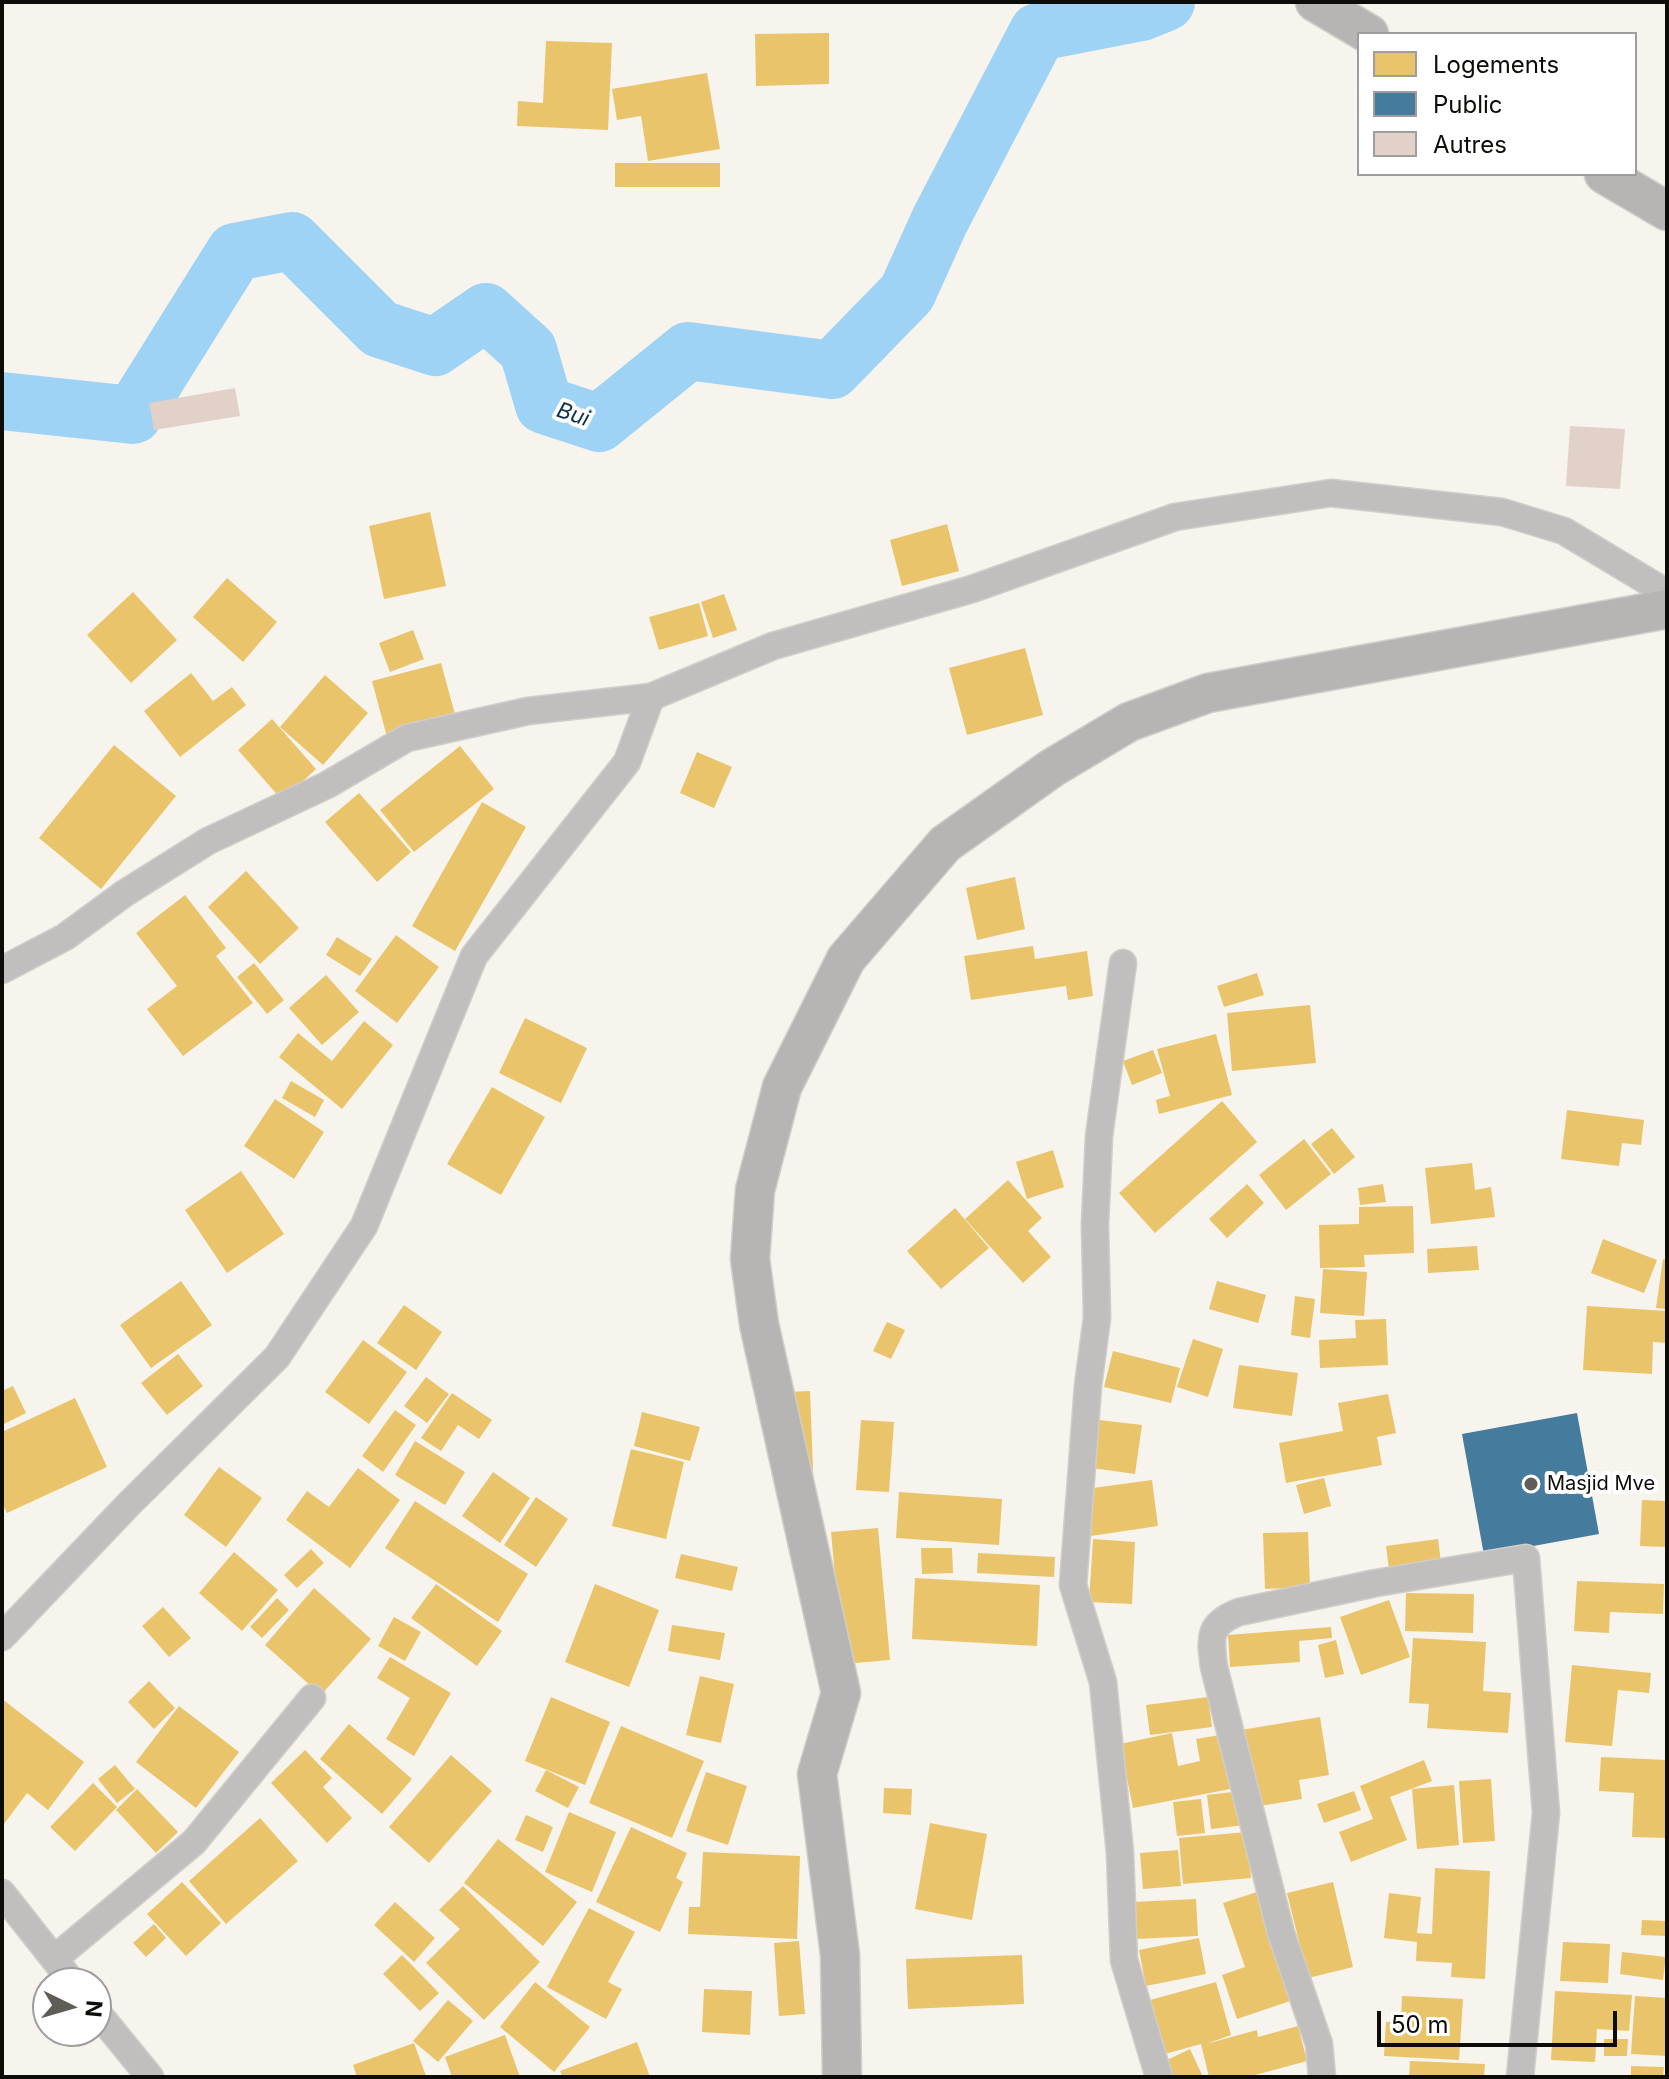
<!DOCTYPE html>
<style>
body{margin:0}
#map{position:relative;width:1669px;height:2079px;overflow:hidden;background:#f7f4ee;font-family:Inter,sans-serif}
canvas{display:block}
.frame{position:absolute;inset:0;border:4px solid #0e0c09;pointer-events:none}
.legend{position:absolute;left:1357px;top:32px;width:280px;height:144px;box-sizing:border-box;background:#fff;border:2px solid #9f9e9d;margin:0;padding:10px 14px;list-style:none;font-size:24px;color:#0e0c09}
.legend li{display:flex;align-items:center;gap:16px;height:40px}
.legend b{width:40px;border:2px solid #9f9e9d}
.north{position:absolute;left:32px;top:1967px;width:80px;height:80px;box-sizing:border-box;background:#fff;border:2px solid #9f9e9d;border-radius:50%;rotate:95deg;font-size:22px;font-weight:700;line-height:32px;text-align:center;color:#0e0c09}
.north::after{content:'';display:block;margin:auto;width:28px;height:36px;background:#605d59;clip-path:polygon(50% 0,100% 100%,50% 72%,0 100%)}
.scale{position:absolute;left:1377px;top:2011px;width:240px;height:36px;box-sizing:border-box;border:4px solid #0e0c09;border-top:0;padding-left:10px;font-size:24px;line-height:28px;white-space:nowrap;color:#0e0c09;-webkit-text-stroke:6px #fff;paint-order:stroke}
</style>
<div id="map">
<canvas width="1669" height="2079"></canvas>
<div class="frame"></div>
<ul class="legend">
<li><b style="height:22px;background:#e9c46a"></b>Logements</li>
<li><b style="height:22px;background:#457b9d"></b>Public</li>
<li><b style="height:22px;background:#e2d1c9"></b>Autres</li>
</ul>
<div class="north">N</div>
<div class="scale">50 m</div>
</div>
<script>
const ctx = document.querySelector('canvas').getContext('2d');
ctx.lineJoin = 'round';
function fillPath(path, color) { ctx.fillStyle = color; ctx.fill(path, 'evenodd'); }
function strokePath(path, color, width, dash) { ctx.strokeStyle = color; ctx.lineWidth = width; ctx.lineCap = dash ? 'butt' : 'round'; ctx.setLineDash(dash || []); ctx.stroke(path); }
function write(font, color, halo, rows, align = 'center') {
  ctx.font = font + ' Inter,sans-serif'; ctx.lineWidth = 8; ctx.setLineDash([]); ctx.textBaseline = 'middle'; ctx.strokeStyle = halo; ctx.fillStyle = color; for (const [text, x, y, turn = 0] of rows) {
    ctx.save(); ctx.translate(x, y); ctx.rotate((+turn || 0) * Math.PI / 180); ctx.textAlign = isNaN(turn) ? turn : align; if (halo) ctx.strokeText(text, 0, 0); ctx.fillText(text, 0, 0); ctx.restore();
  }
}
const homes = new Path2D(`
 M829 33V84L756 86 755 34Z
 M546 41 612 43 608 130 517 126 518 101 543 103Z
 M707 73 720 149 648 161 641 116 617 120 612 89Z
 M615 163H720V187H615Z
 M430 512 446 586 384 599 369 526Z
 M947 524 959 571 902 586 890 540Z
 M227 578 277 622 243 662 193 617Z
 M133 592 177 640 131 683 87 635Z
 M724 594 737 630 713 638 701 602Z
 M699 603 708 636 659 650 649 617Z
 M413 630 424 659 390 672 379 643Z
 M1025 648 1043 715 967 735 949 668Z
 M441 663 456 718 387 737 372 681Z
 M191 673 213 701 232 687 246 705 180 757 144 711Z
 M325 675 368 713 323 765 280 727Z
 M272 719 316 769 282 800 238 750Z
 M114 745 176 796 101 889 39 838Z
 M460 746 494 789 414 852 380 810Z
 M697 752 732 767 714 808 680 793Z
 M359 793 411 852 377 882 325 822Z
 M482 802 526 827 455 951 412 926Z
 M246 871 299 928 260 964 208 907Z
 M1015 877 1025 929 977 940 966 888Z
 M185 895 226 948 216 956 253 1003 183 1056 147 1009 177 986 136 933Z
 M396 935 439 967 397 1023 355 991Z
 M337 937 372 959 360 976 326 955Z
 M1033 946 1035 959 1087 951 1093 996 1068 1000 1066 986 971 1000 964 956Z
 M254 963 284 1000 267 1014 237 977Z
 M1257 973 1264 995 1224 1007 1217 986Z
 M326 975 359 1012 322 1045 289 1008Z
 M1310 1005 1316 1063 1232 1071 1227 1013Z
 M525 1018 587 1048 561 1103 499 1073Z
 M364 1021 393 1045 342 1109 279 1057 298 1033 332 1061Z
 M1216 1034 1232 1095 1159 1114 1156 1100 1170 1096 1157 1049Z
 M1153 1050 1162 1073 1132 1085 1123 1061Z
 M291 1081 324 1100 315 1117 282 1098Z
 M492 1087 545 1117 501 1195 447 1164Z
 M275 1099 324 1132 294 1179 244 1146Z
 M1222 1101 1257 1142 1155 1233 1119 1193Z
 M1567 1110 1644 1120 1641 1145 1622 1143 1619 1166 1561 1159Z
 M1332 1128 1355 1157 1334 1174 1311 1144Z
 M1304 1139 1331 1174 1286 1210 1259 1175Z
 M1053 1150 1064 1187 1027 1199 1016 1162Z
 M1472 1163 1475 1190 1491 1187 1495 1217 1431 1224 1425 1168Z
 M241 1171 284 1234 227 1273 185 1210Z
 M1008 1180 1042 1218 1028 1231 1051 1257 1023 1283 965 1219Z
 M1247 1184 1264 1203 1227 1238 1209 1219Z
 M1383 1184 1386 1202 1360 1205 1358 1188Z
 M1413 1206 1414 1253 1364 1255 1365 1267 1320 1268 1319 1225 1359 1224V1207Z
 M955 1208 989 1248 941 1289 907 1251Z
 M1603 1239 1657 1260 1644 1293 1591 1273Z
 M1477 1246 1479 1270 1428 1273 1427 1249Z
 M1663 1259 1667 1260V1309L1656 1308Z
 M1323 1269 1367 1272 1364 1316 1320 1313Z
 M181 1281 212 1325 151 1368 120 1325Z
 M1217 1281 1266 1295 1258 1323 1209 1309Z
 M1295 1296 1315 1299 1310 1338 1291 1335Z
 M404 1305 442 1332 416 1370 377 1343Z
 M1587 1306 1667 1311V1343L1653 1342 1652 1374 1583 1370Z
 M1386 1319 1388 1365 1320 1368 1319 1340 1356 1338 1355 1320Z
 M887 1322 905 1330 891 1359 873 1351Z
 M1193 1339 1223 1349 1208 1397 1177 1387Z
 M363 1340 407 1372 369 1424 325 1392Z
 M1113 1351 1180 1368 1171 1403 1104 1387Z
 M178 1354 203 1386 167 1415 141 1383Z
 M1239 1365 1298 1373 1292 1416 1233 1408Z
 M426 1377 449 1394 427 1423 404 1406Z
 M13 1386 26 1413 2 1425V1391Z
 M810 1391 814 1496 788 1392Z
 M452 1393 492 1420 479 1439 458 1425 441 1451 421 1438Z
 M1388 1394 1396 1433 1377 1437 1382 1465 1286 1483 1279 1443 1343 1431 1338 1403Z
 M75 1398 107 1467 7 1513 2 1503V1432Z
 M395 1410 416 1425 383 1472 362 1456Z
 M642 1412 700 1427 690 1461 634 1446Z
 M1091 1419 1142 1425 1135 1474 1085 1467Z
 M861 1420 894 1422 889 1492 856 1490Z
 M415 1441 465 1472 445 1505 395 1475Z
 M631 1449 684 1462 666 1539 612 1526Z
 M219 1467 262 1498 226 1547 184 1515Z
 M358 1468 400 1500 350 1568 286 1520 307 1491 329 1507Z
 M493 1472 530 1498 500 1543 462 1516Z
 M1324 1478 1331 1506 1304 1514 1296 1485Z
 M1152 1480 1158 1526 1084 1537 1078 1490Z
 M899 1492 1002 1499 999 1545 896 1538Z
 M536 1497 568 1519 536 1567 504 1545Z
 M1642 1500 1667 1501V1547L1640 1546Z
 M415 1501 528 1574 498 1622 385 1548Z
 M878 1528 890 1660 843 1664 831 1532Z
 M1308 1532 1310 1587 1265 1589 1263 1533Z
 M1093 1539 1135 1542 1132 1604 1089 1602Z
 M1438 1539 1441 1562 1389 1569 1386 1546Z
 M921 1548H952L953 1573 922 1574Z
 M311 1549 324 1563 297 1588 284 1575Z
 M234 1552 278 1590 242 1631 199 1593Z
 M978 1553 1055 1557 1054 1577 977 1573Z
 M681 1554 738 1567 732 1591 675 1578Z
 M915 1578 1040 1585 1037 1646 912 1639Z
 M1577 1581 1664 1584 1663 1614 1610 1612 1609 1633 1574 1631Z
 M436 1584 502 1631 477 1666 411 1618Z
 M595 1584 659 1610 629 1687 565 1662Z
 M314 1588 371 1639 321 1695 265 1645Z
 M1406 1593 1474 1594 1473 1633 1405 1631Z
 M277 1598 289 1610 262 1638 250 1627Z
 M1389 1600 1410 1657 1361 1675 1340 1617Z
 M163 1607 191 1638 169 1657 142 1626Z
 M394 1617 421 1632 405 1661 378 1646Z
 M672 1625 725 1633 720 1660 668 1651Z
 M1331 1627 1332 1638 1299 1641 1300 1662 1230 1667 1228 1635Z
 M1413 1638 1486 1642 1483 1691 1511 1693 1508 1733 1427 1728 1429 1704 1409 1703Z
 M1336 1640 1344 1674 1325 1678 1318 1645Z
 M390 1657 451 1693 414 1756 386 1739 410 1698 377 1678Z
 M1572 1665 1651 1673 1649 1693 1618 1690 1612 1746 1565 1742Z
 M700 1676 734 1684 721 1743 686 1735Z
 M149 1681 175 1708 154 1729 128 1702Z
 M551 1697 610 1722 585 1785 525 1761Z
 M1208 1697 1212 1727 1150 1735 1146 1705Z
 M2 1699 84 1762 48 1810 27 1793 4 1824Z
 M179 1706 239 1752 196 1808 136 1762Z
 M1320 1717 1329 1775 1299 1780 1302 1799 1254 1807 1241 1730Z
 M349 1724 412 1779 382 1814 320 1759Z
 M621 1726 704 1761 672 1838 589 1803Z
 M1172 1733 1178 1766 1200 1761 1196 1739 1220 1735 1230 1789 1133 1808 1120 1744Z
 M305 1750 332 1778 323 1787 352 1818 327 1843 271 1783Z
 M451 1755 492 1791 429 1863 389 1827Z
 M1601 1757 1667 1760V1838L1632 1837 1634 1793 1599 1791Z
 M1424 1760 1432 1781 1390 1797 1407 1840 1351 1862 1339 1832 1373 1819 1360 1786Z
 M115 1765 135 1789 117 1803 98 1779Z
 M546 1770 579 1787 568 1808 535 1791Z
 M706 1772 747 1786 728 1845 686 1831Z
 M1491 1779 1495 1841 1463 1843 1459 1781Z
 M93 1783 117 1807 75 1851 50 1827Z
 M1454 1785 1459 1845 1417 1849 1412 1789Z
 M884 1788 912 1789 911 1815 883 1813Z
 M137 1789 178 1832 156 1853 116 1810Z
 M1241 1791 1245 1825 1211 1829 1207 1795Z
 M1354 1791 1361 1810 1324 1823 1317 1804Z
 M1201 1799 1205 1833 1177 1836 1173 1802Z
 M569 1812 616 1832 592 1892 545 1872Z
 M526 1815 553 1827 543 1852 515 1840Z
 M260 1818 298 1861 226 1924 189 1881Z
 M930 1823 987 1834 972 1920 915 1909Z
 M631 1827 687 1853 676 1878 683 1882 660 1932 596 1902Z
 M1247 1832 1251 1878 1183 1884 1179 1838Z
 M498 1839 577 1902 543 1946 464 1883Z
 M1178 1850 1181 1886 1143 1889 1140 1853Z
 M703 1852 800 1856 797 1939 688 1934 689 1907H700Z
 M1435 1868 1490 1871 1485 1979 1451 1977 1452 1963 1416 1961 1417 1942 1384 1938 1389 1893 1421 1897 1417 1933 1432 1934Z
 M182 1882 221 1923 186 1956 147 1914Z
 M1333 1882 1353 1967 1308 1978 1287 1893Z
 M463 1886 540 1962 484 2020 426 1963 460 1929 439 1910Z
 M1260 1891 1296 1999 1237 2019 1222 1975 1245 1967 1223 1903Z
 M1196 1899 1198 1936 1136 1939 1133 1902Z
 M395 1902 435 1938 414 1962 374 1925Z
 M589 1908 635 1932 608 1982 622 1989 606 2019 547 1987Z
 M1642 1920 1667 1921V1936L1641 1935Z
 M154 1924 166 1938 146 1957 133 1943Z
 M1199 1938 1206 1974 1146 1986 1139 1950Z
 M799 1941 805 2014 779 2016 774 1943Z
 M1563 1942 1610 1944 1608 1983 1560 1981Z
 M1622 1952 1666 1957 1663 1980 1620 1974Z
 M402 1955 439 1993 420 2011 383 1974Z
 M1022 1955 1024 2004 908 2009 906 1959Z
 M535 1982 590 2027 554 2072 500 2027Z
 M1216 1982 1231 2035 1206 2044 1257 2030 1258 2037 1298 2026 1307 2061 1248 2077H1209L1201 2044 1165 2054 1150 2000Z
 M704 1989 752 1991 750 2035 702 2032Z
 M1555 1991 1632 1995 1629 2031 1597 2029 1595 2062 1551 2060Z
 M1402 1996 1463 1999 1459 2060 1384 2056 1386 2022H1401Z
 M1635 1996 1667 1998V2056L1631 2054Z
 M448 2000 473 2021 438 2062 413 2041Z
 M505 2035 520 2077H452L445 2057Z
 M1604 2039H1628L1627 2056H1604Z
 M637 2042 650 2077H563L560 2071Z
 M414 2043 426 2076 357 2077 353 2065Z
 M1190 2049 1203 2077H1174L1167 2060Z
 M1410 2061 1485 2064 1484 2077H1409Z
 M1631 2066 1664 2067 1663 2077H1631Z`);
const public = new Path2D(`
 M1577 1413 1599 1534 1484 1555 1462 1434Z`);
const river = new Path2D(`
 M2 401 133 415 235 252 292 241 380 329 435 347 486 312 528 350 544 405 599 423 688 351 832 370 907 293 940 220 1038 32 1141 12 1166 2`);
const building = new Path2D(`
 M235 388 240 416 154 430 149 403Z
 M1570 426 1625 429 1620 489 1566 486Z`);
const minor = new Path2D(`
 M1123 963 1099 1136 1095 1225 1097 1318 1088 1386 1073 1585 1103 1682 1120 1853 1124 1960 1159 2077
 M2 970 65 937 125 893 208 841 327 785 407 738 528 711 651 697
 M2 1637 129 1504 277 1357 364 1226 474 956 627 762 651 697 773 646 972 589 1175 517 1331 493 1502 512 1564 531 1667 593
 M2 1893 73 1983
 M54 1959 194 1842 312 1698
 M96 2011 150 2077
 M1322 2077 1319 2044 1281 1933 1214 1667C1210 1637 1208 1624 1239 1612L1376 1583 1526 1558 1546 1813 1520 2077`);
const secondary = new Path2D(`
 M1315 2 1369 34
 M1604 174 1667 211
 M842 2077 840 1955 817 1774 841 1693 759 1324 750 1259 755 1190 782 1087 846 959 945 844 1052 768 1129 722 1208 693 1667 609`);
const markers = [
 [1531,1484,8,"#605d59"]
];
const poiNames = [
 ["Masjid Mve",1547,1484]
];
const waterNames = [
 ["Bui",573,415,19]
];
fillPath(homes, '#e9c46a');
fillPath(public, '#457b9d');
strokePath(river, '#9ed3f5', 58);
fillPath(building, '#e2d1c9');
strokePath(minor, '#d1ceca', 29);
strokePath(secondary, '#d1ceca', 41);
strokePath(minor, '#c1bfbe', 26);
strokePath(secondary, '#b6b5b3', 38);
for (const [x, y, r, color] of markers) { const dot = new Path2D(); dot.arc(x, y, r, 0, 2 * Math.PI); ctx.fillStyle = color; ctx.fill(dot); strokePath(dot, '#fff', 3); }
write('20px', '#0e0c09', '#fff', poiNames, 'left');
write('italic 22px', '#0f3247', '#fff', waterNames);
</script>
